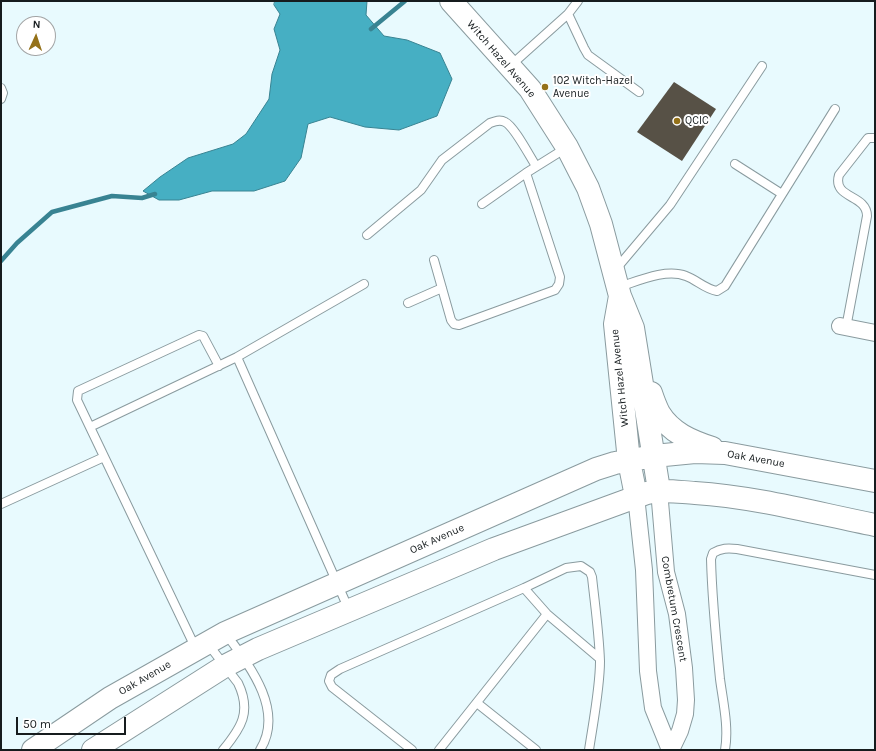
<!DOCTYPE html>
<style>
body{margin:0}
#map{position:relative;width:876px;height:751px;overflow:hidden;background:#e8fafe;font-family:Karla,sans-serif}
canvas{display:block}
.frame{position:absolute;inset:0;border:2px solid #161c1e;pointer-events:none}
.north{position:absolute;left:16px;top:16px;width:40px;height:40px;box-sizing:border-box;background:#fff;border:1px solid #a2a4a5;border-radius:50%;rotate:3deg;font-size:11px;font-weight:700;line-height:16px;text-align:center;color:#161c1e}
.north::after{content:'';display:block;margin:auto;width:14px;height:18px;background:#947119;clip-path:polygon(50% 0,100% 100%,50% 72%,0 100%)}
.scale{position:absolute;left:16px;top:717px;width:110px;height:18px;box-sizing:border-box;border:2px solid #161c1e;border-top:0;padding-left:5px;font-size:12px;line-height:14px;white-space:nowrap;color:#161c1e;-webkit-text-stroke:3px #fff;paint-order:stroke}
</style>
<div id="map">
<canvas width="876" height="751"></canvas>
<div class="frame"></div>
<div class="north">N</div>
<div class="scale">50 m</div>
</div>
<script>
const ctx = document.querySelector('canvas').getContext('2d');
ctx.lineJoin = 'round';
function fillPath(path, color) { ctx.fillStyle = color; ctx.fill(path, 'evenodd'); }
function strokePath(path, color, width, dash) { ctx.strokeStyle = color; ctx.lineWidth = width; ctx.lineCap = dash ? 'butt' : 'round'; ctx.setLineDash(dash || []); ctx.stroke(path); }
function write(font, color, halo, rows, align = 'center') {
  ctx.font = font + ' Karla,sans-serif'; ctx.lineWidth = 4; ctx.setLineDash([]); ctx.textBaseline = 'middle'; ctx.strokeStyle = halo; ctx.fillStyle = color; for (const [text, x, y, turn = 0] of rows) {
    ctx.save(); ctx.translate(x, y); ctx.rotate((+turn || 0) * Math.PI / 180); ctx.textAlign = isNaN(turn) ? turn : align; if (halo) ctx.strokeText(text, 0, 0); ctx.fillText(text, 0, 0); ctx.restore();
  }
}
const water = new Path2D(`
 M275 1H367L366 15 384 36 407 40 440 53 452 79 437 116 399 130 365 127 330 117 308 124 301 158 285 181 254 191H212L179 200H159L143 191 160 177 188 158 233 144 246 134 269 99 272 74 280 50 274 29 280 14 274 5Z`);
const stream = new Path2D(`
 M371 29 405 1
 M1 261 17 243 52 212 112 196 142 198 155 194`);
const building = new Path2D(`
 M674 82 716 109 682 161 637 132Z`);
const lane = new Path2D(`
 M568 14 584 48 588 55 639 92
 M510 66 568 14 578 1
 M1 88 3 93 1 99
 M735 164 782 194
 M482 204 526 173
 M367 235 421 190 442 160 490 123C495 121 500 119 505 122 514 126 530 157 536 166
 M434 260 451 320 454 324 459 325 555 290 559 284 560 277 526 173 566 148
 M616 269 670 205 762 66
 M619 287C638 281 666 268 686 276 697 280 705 289 717 291L725 286 835 109
 M408 303 442 288
 M846 328 867 216C867 194 832 199 839 175L868 138H875
 M90 427 237 357
 M1 504 104 457
 M524 588 547 614 599 658
 M349 610 237 357 364 284
 M226 634C249 665 285 710 260 750
 M208 644 238 683C252 712 241 728 223 750
 M196 649 77 400 78 391 199 335 203 336 219 366
 M477 703 536 750
 M412 750 332 687 329 681 331 675 340 669 524 588 566 568 581 566 590 572 592 577C595 605 599 633 600 661 600 688 593 723 589 750
 M439 750 547 614
 M725 750C729 727 723 702 720 679 716 639 712 600 711 559L713 553C721 548 728 548 737 549L875 575`);
const street = new Path2D(`
 M840 326 875 333
 M659 490 666 572 677 614 684 668 686 700 685 714 680 731 671 750
 M636 496 644 570 648 671 653 708 670 750`);
const secondary = new Path2D(`
 M451 1 530 89 567 147 588 188 601 224 620 296 633 328 659 490
 M620 296 615 324 629 461 636 496
 M651 393C653 399 656 407 659 413 671 433 691 441 712 448
 M33 750 110 698 225 633 596 469 615 463 654 456 695 452 725 453 875 481
 M93 750 225 666 258 649 494 549 647 493C663 489 678 492 695 493 756 497 815 513 875 525`);
const markers = [
 [545,87,4,"#947119"],
 [677,121,4,"#947119"]
];
const streetNames = [
 ["Witch Hazel Avenue",501,59,49],
 ["Witch Hazel Avenue",620,378,-96],
 ["Oak Avenue",756,459,10],
 ["Oak Avenue",437,539,-24],
 ["Combretum Crescent",674,609,80],
 ["Oak Avenue",145,678,-30]
];
const poiNames = [
 ["102 Witch-Hazel",553,81],
 ["Avenue",553,94],
 ["QCIC",685,121]
];
fillPath(water, '#46afc3');
strokePath(water, '#388392', 1);
strokePath(stream, '#388392', 4.5);
fillPath(building, '#575146');
strokePath(lane, '#8a9b9f', 10);
strokePath(street, '#8a9b9f', 18);
strokePath(secondary, '#8a9b9f', 24);
strokePath(lane, '#fff', 8);
strokePath(street, '#fff', 16);
strokePath(secondary, '#fff', 22);
for (const [x, y, r, color] of markers) { const dot = new Path2D(); dot.arc(x, y, r, 0, 2 * Math.PI); ctx.fillStyle = color; ctx.fill(dot); strokePath(dot, '#fff', 1.5); }
write('11px', '#161c1e', '#fff', streetNames);
write('11px', '#161c1e', '#fff', poiNames, 'left');
</script>
